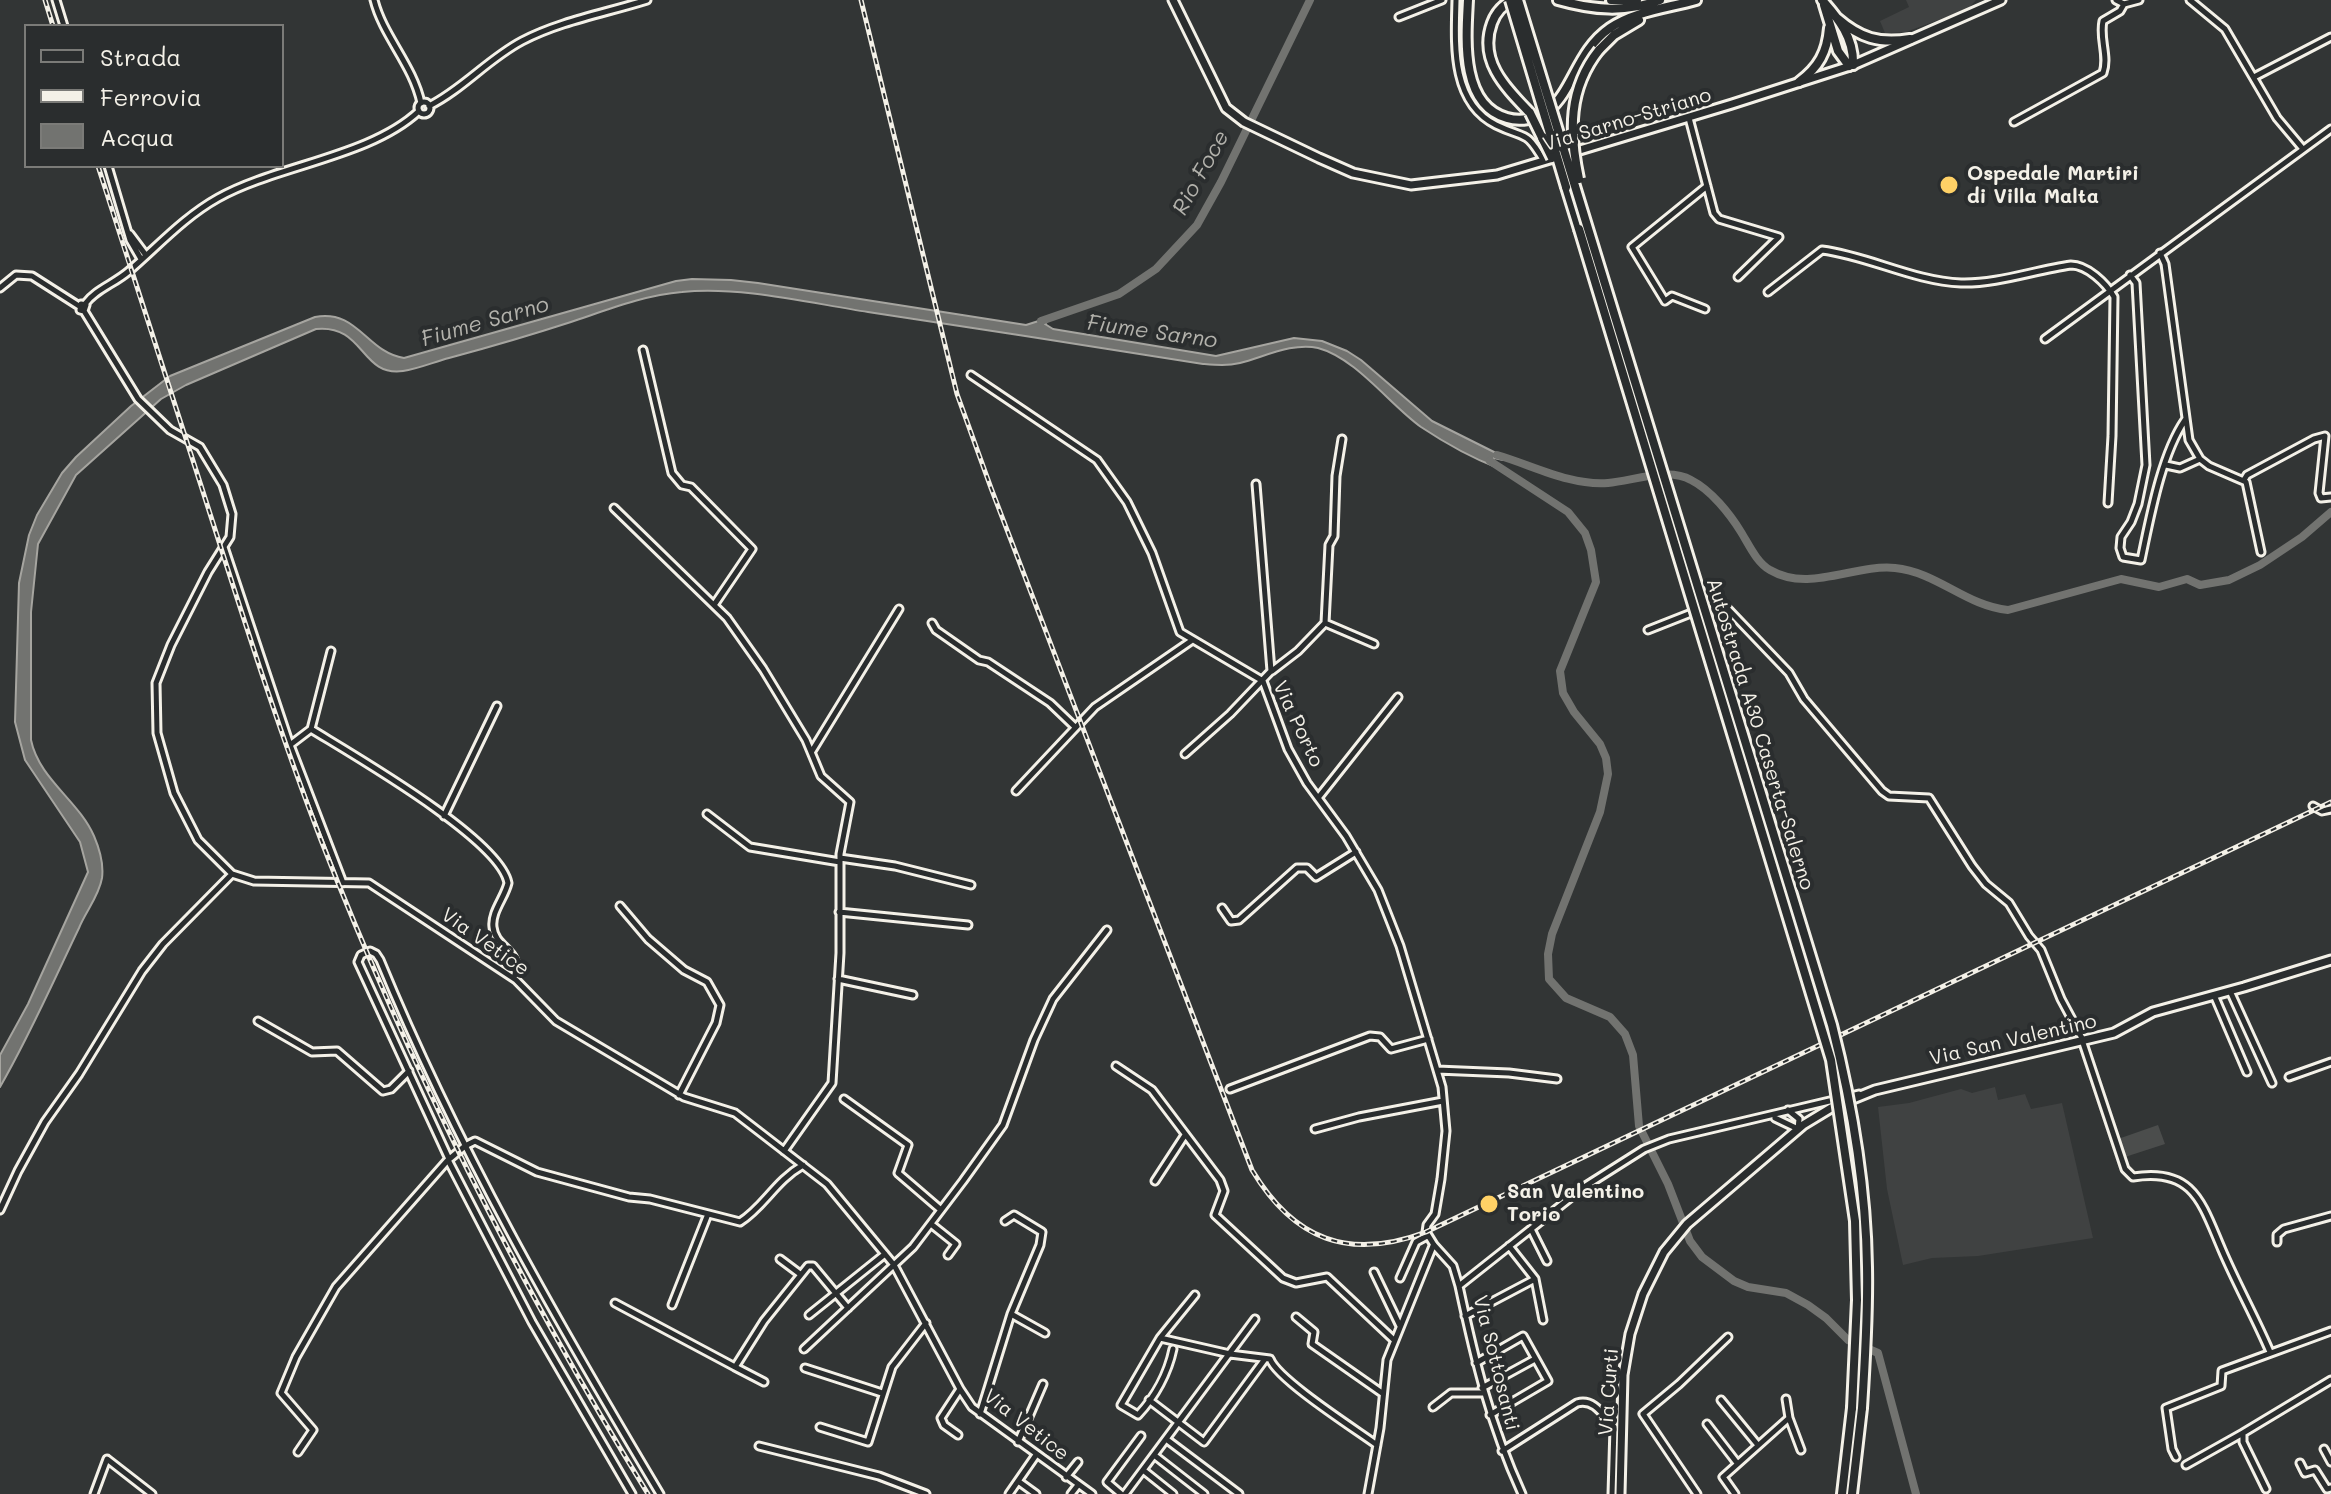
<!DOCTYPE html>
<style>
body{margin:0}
#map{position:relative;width:2331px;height:1494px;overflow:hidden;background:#323535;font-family:Mali,sans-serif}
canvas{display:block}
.legend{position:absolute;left:24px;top:24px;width:260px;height:144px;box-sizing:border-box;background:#2a2d2e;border:2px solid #7b7b78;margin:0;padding:10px 14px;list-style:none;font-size:24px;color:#f4f1e8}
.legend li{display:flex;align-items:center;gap:16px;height:40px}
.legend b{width:40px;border:2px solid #7b7b78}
</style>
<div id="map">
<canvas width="2331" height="1494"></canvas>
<ul class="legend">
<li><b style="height:10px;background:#2a2d2e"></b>Strada</li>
<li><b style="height:10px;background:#f4f1e8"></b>Ferrovia</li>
<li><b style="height:22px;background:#727370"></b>Acqua</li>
</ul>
</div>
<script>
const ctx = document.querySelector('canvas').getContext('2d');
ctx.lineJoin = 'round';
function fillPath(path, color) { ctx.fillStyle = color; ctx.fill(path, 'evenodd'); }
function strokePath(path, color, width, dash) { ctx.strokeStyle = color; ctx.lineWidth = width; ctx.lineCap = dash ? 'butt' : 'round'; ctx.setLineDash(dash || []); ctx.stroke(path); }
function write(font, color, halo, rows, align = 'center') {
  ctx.font = font + ' Mali,sans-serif'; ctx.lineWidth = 8; ctx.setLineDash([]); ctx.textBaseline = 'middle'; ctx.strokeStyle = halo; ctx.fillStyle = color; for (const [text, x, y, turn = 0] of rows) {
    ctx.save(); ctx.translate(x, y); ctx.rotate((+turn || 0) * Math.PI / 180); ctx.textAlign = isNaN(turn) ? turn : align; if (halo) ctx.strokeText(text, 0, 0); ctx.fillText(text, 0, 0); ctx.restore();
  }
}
const built = new Path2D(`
 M1906 0H1976L1968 9 1906 32 1885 33 1880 21 1909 7Z
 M1995 1087 1998 1100 2025 1094 2031 1109 2062 1103 2093 1238 1978 1256 1932 1258 1903 1265 1887 1189 1878 1107 1909 1103 1961 1089 1972 1093Z`);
const green = new Path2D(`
 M2158 1125 2165 1144 2125 1157 2118 1139Z`);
const water = new Path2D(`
 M692 279 731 280 758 283 1026 325 1051 317 1045 324 1053 329 1216 356 1294 338 1322 341 1347 351 1361 360 1432 421 1504 457 1503 460 1494 458 1493 462 1498 468C1472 458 1445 443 1421 427 1390 405 1356 358 1318 348 1293 342 1264 357 1240 363 1227 366 1216 365 1203 364 1091 346 980 329 868 312 809 303 741 286 682 292 644 295 607 310 571 322 531 335 490 347 449 358 434 362 418 369 403 371 360 377 365 324 316 329L186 385 161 399 76 475 38 544 31 612V740C39 779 79 801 94 836 100 850 104 863 102 878 99 896 86 911 79 928 53 982 30 1035 0 1087V1055L28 1004 88 872 80 842 25 760 15 722 19 583 29 535 37 515 62 473 76 457 131 406 170 376 315 317C358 309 366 352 404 358L676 281Z`);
const river = new Path2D(`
 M1041 321 1119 294 1156 269 1197 225 1221 182 1310 0
 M1497 455C1532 465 1570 486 1608 483 1633 481 1668 467 1691 480 1711 490 1730 514 1741 532 1749 545 1757 563 1770 570 1809 593 1854 564 1895 568 1937 572 1966 606 2008 610L2121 579 2159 587 2187 579 2200 585 2229 580 2260 565 2302 537 2331 512
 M1490 461 1568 512 1585 533 1591 550 1596 582 1560 671 1563 693 1574 712 1600 744 1606 758 1608 774 1600 812 1552 934 1548 954 1549 979 1566 998 1610 1017 1625 1034 1633 1055 1639 1126 1668 1184 1690 1241 1702 1257 1734 1281 1748 1287 1786 1293 1808 1305 1826 1318 1848 1340 1878 1353 1916 1494`);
const minor = new Path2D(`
 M56 0 64 26
 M374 0C383 36 413 65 421 103
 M1456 0C1455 42 1450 102 1496 125 1527 140 1525 129 1544 161
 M2116 0 2124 4 2139 0
 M2190 0 2225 29 2277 118 2303 149
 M1399 17 1442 0
 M2254 77 2331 37
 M418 108a6 6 0 1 1 12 0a6 6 0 1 1-12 0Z
 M429 106C463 89 488 59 522 41 560 21 606 13 647 0
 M1689 118 1714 213 1719 219 1779 237 1738 277
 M2014 122 2103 73C2109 56 2099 39 2103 21L2120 11 2124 4
 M108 166 130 240 141 259
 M130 234 145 254
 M2160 253 2165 264 2189 440 2200 459 2209 466 2246 482 2261 552
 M2130 275 2136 283 2146 465 2138 504 2131 522 2121 537 2120 548 2123 557 2141 560C2150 518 2161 455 2185 420
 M0 288 16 275 32 276 79 306
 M1768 292 1822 250C1869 256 1913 281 1961 283 1997 284 2035 270 2071 265 2087 265 2106 283 2114 297L2112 436 2108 503
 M85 304C96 289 114 284 129 271 158 246 184 217 218 198 277 165 370 157 419 111
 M1705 309 1672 296 1665 301 1632 247 1707 186
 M84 311 86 305 81 304 80 310 84 311 138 399 170 430 200 447 223 485 232 514 230 537 208 572 171 645 156 683 157 733 174 793 198 840 232 874 254 881 369 883 516 980 556 1021 684 1097 735 1113 827 1184 894 1265 960 1389 972 1407 1092 1494
 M2045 339 2331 129
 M643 350 672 473 682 485 691 487 752 549 714 605
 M971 375 1097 460 1127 502 1152 553 1180 632 1263 681 1288 749 1307 783 1346 836 1378 890 1400 946 1442 1087 1446 1131 1441 1179 1435 1214 1427 1225 1426 1232 1434 1245 1453 1266 1459 1286
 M2166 465 2180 468 2200 459
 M2244 480 2247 475 2314 439 2325 436 2319 493 2321 498 2331 497
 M614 508 727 618 763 669 806 740 821 776 850 802 840 854V953L832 1083 784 1151
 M224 547 290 745 343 883
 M932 623 936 630 979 660 988 662 1050 703 1075 727
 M1325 623 1374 644
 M1648 630 1714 604 1726 607 1789 673 1804 699 1882 791 1889 796 1929 798 1972 866 1986 884 2009 903 2029 936 2041 950 2061 999 2083 1040
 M331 651 311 729C353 755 500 839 508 883 505 897 491 912 493 927 495 949 524 950 514 978
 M1272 671 1298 651 1325 623 1329 545 1334 536 1336 476 1342 439
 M290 745 311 729
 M812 751 899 609
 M1185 754 1230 714 1271 671 1256 484
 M1016 791 1095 707 1191 641
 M1318 798 1398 697
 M2313 806 2322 811 2331 809
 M707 814 750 847 840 862
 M444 816 497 706
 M840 858 895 866 971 885
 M620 906 648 939 684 970 707 982 720 1005 716 1023 679 1095
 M1222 908 1231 921 1239 920 1297 868H1307L1316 877 1356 852
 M839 912 968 925
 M838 979 913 995
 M2230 991 2272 1083
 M2214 995 2247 1072
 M258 1021 312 1052 337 1051 383 1091 391 1089 409 1071
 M2082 1040 2125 1169 2133 1177C2194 1167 2202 1204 2222 1250 2237 1285 2255 1317 2270 1352
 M1116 1066 1152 1090 1220 1180 1224 1191 1215 1215 1283 1278 1296 1283 1327 1277 1394 1340
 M1437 1070 1509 1073 1557 1079
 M2289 1077 2331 1062
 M1230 1089 1370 1036 1380 1037 1391 1049 1428 1039
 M844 1099 908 1145 898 1173 941 1210
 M1775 1118 1798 1129 1799 1119 1788 1110
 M1315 1129 1359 1117 1443 1101
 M449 1159 358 962 361 955 370 951 376 954 380 960C457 1147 557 1321 660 1494
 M448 1160 532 1322 632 1494
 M1155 1181 1185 1135
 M0 1210 18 1171 45 1122 79 1074 142 971 163 944 232 874
 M931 1224 956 1244 948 1255
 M1531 1229 1547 1261
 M2277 1242V1235L2284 1229 2331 1216
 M1509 1246 1535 1279 1543 1320
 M780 1259 800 1274
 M1374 1272 1400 1326
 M1400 1278 1416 1242 1427 1236
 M1195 1295 1160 1338 1230 1354 1270 1359C1278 1380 1355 1429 1377 1445
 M615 1303 735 1367
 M672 1305 708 1214
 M1011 1314 1045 1333
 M809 1315 885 1254
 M1465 1316 1535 1279
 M1296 1317 1314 1332 1312 1344 1382 1393
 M1160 1338 1121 1405 1138 1415C1155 1397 1168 1373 1173 1349
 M804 1349 913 1247 963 1181 1003 1125 1034 1040 1053 999 1107 930
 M1476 1363 1523 1336 1548 1381 1490 1415
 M805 1368 882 1393
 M764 1382 735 1367 764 1321 808 1266H813L848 1308
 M1482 1388 1535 1359
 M1149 1400 1204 1442 1265 1359
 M1721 1400 1757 1444
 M1433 1407 1451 1393H1483
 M980 1414 1011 1314 1040 1245 1042 1232 1014 1215 1005 1221
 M1789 1418 1801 1450
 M1707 1424 1737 1463
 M820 1427 868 1442 892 1367 926 1323
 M958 1435 944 1425 941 1418 960 1389
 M1166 1439 1239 1494
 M1018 1442 1043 1384
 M759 1446 879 1476 926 1494
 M2324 1449 2331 1462
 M1502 1451 1577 1403C1594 1398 1603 1415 1614 1427L1612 1494
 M298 1452 313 1430 281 1393 296 1357 336 1287 447 1161 465 1146 475 1141 537 1172 629 1197 650 1199 740 1222C764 1207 775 1181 803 1165
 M1154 1455 1204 1494
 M2176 1457 2172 1449 2166 1408 2221 1386 2222 1371 2331 1331
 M2300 1463 2305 1473 2315 1470 2327 1489 2331 1488
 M2186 1465 2243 1433
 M1143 1470 1173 1494
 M1066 1477 1078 1462
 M1018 1481 1036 1494
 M2266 1489 2243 1442V1433L2331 1380
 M94 1494 107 1459 152 1494
 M1009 1494 1036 1455
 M1071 1494 1078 1485
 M1121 1494 1107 1482 1141 1436
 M1125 1494 1255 1319
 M1368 1494 1380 1428 1387 1360 1433 1246
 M1522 1494C1490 1424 1475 1361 1459 1286L1584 1187 1644 1149 1669 1139 1859 1094
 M1697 1494 1643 1414 1679 1384 1728 1337
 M1735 1494 1723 1477 1789 1418 1786 1399`);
const major = new Path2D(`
 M1173 0 1226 108 1244 122 1319 158 1353 173 1411 185 1497 175 1732 104 1853 65 2001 0
 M1620 1494 1623 1375 1630 1334 1643 1294 1664 1252 1687 1224 1803 1125 1831 1108 1875 1090 2114 1033 2153 1012 2244 987 2331 960`);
const highway = new Path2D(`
 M1468 0C1466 38 1460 105 1507 118 1520 122 1537 119 1548 111 1574 89 1577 51 1610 28 1635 11 1668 8 1696 0
 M1513 0C1502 5 1496 12 1492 23 1478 61 1506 88 1530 113
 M1558 0C1593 10 1625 13 1660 0
 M1611 0H1637
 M1822 0C1839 19 1854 38 1853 65
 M1824 5 1838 51 1849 66
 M1837 18C1860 38 1879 44 1910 39
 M1599 50 1614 35 1639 20
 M1799 82C1819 67 1827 52 1829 28
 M1566 187 1579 229
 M1842 1494 1852 1408
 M1852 1494 1862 1408`);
const rail = new Path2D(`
 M45 0 53 26
 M861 0 957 394 991 488 1252 1170C1294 1240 1349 1261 1426 1232L2331 802
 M98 166C130 267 163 368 196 470 236 594 274 718 321 840 410 1068 520 1286 648 1494`);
const highwayBridge = new Path2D(`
 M1510 0 1566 187
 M1518 0 1832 1025C1852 1104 1866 1186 1867 1267 1868 1314 1865 1361 1862 1408
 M1530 113 1552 158
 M1579 179C1569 132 1568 89 1599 50
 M1579 229 1831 1060 1855 1221 1857 1300 1852 1408`);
const markers = [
 [1949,185,10,"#ffd166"],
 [1489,1204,10,"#ffd166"]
];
const streetNames = [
 ["Via Sarno-Striano",1627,120,-17],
 ["Via Porto",1298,724,65],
 ["Autostrada A30 Caserta-Salerno",1760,734,73],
 ["Via Vetice",485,942,35],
 ["Via San Valentino",2013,1040,-13],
 ["Via Sottosanti",1496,1363,76],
 ["Via Curti",1609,1392,-86],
 ["Via Vetice",1026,1425,38]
];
const poiNames = [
 ["Ospedale Martiri",1967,174],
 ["di Villa Malta",1967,197],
 ["San Valentino",1507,1192],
 ["Torio",1507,1215]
];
const waterNames = [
 ["Rio Foce",1201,173,-61],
 ["Fiume Sarno",485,322,-16],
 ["Fiume Sarno",1152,332,8]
];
fillPath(built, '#404242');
fillPath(green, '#4b4d4c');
fillPath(water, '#727370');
strokePath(water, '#a6a5a0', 2);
strokePath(river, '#727370', 8);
strokePath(minor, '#f4f1e8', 11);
strokePath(major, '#f4f1e8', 13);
strokePath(highway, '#f4f1e8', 14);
strokePath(minor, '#2a2d2e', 5);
strokePath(major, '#2a2d2e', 7);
strokePath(highway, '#2a2d2e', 8);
strokePath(rail, '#f4f1e8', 5);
strokePath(rail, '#2a2d2e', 2, [6]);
strokePath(highwayBridge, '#f4f1e8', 14, []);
strokePath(highwayBridge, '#2a2d2e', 8);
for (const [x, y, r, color] of markers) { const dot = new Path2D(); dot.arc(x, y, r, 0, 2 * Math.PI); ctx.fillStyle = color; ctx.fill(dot); strokePath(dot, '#2a2d2e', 3); }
write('20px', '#f4f1e8', '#2a2d2e', streetNames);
write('bold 20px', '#f4f1e8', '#2a2d2e', poiNames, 'left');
write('italic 22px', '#b3b2ac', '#2a2d2e', waterNames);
</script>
